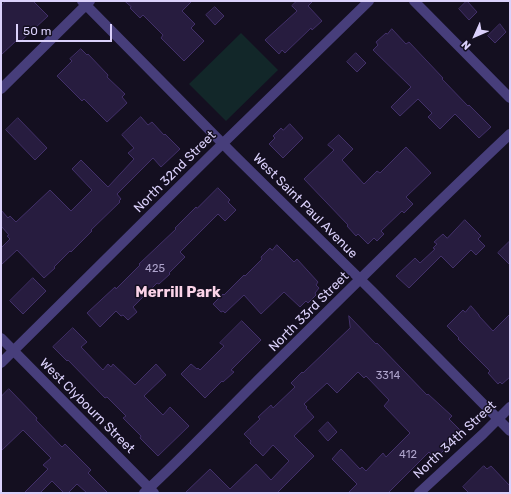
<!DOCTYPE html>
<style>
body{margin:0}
#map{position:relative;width:511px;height:494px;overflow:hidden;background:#140f20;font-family:Rubik,sans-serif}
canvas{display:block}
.frame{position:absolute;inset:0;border:2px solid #dbd1fb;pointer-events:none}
.north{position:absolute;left:455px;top:16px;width:40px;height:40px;-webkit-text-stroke:3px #140f20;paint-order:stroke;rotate:225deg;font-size:11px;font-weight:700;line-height:16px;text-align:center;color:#dbd1fb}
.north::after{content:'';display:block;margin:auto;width:14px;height:18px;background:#dbd1fb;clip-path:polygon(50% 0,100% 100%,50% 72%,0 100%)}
.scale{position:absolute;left:16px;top:24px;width:96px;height:18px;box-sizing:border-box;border:2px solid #dbd1fb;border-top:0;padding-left:5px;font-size:12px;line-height:14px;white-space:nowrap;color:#dbd1fb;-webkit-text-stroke:3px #140f20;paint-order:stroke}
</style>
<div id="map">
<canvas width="511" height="494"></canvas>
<div class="frame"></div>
<div class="north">N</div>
<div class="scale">50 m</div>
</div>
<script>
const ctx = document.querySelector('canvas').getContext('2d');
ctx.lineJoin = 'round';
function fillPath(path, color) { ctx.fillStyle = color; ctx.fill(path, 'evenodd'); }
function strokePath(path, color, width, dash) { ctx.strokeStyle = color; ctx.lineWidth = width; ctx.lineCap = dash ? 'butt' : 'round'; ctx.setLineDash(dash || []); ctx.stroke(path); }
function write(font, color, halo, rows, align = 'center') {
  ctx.font = font + ' Rubik,sans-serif'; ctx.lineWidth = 3; ctx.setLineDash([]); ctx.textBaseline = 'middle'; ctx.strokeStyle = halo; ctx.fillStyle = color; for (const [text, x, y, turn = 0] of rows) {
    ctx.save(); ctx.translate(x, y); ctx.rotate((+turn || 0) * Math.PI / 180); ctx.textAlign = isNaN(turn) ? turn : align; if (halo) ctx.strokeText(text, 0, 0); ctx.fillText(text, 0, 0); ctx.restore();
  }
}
const green = new Path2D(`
 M241 33 278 70 226 121 189 84Z`);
const building = new Path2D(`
 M6 1H33L48 16 20 42 17 40 1 55V6Z
 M125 1H192L182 11 195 24 191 28 204 41 184 61 161 38 163 35 143 15 140 18 130 8 131 7Z
 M297 1H313L308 6 322 21 312 30 311 28 285 53 282 50 279 54 265 40 297 11 292 6Z
 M467 1 477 12 469 20 459 9Z
 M215 7 224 16 215 25 206 15Z
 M500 24 506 32 495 43 488 36Z
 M392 29 406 44 409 42 443 78 442 79 468 106 469 105 491 127 479 138 455 114 440 129 428 117 432 113 418 99 400 116 391 107 411 87 373 50 378 45 376 42 386 33 387 34Z
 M81 49 87 55 88 54 108 75 107 77 125 94 122 97 127 103 107 122 84 99 82 101 57 76 72 61 70 59Z
 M356 53 366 63 357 72 347 62Z
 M141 117 148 125 152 122 164 135 165 134 180 149 161 167 153 158 117 194 121 199 119 201 120 202 91 230 92 231 71 252 70 251 54 267 55 268 44 278 17 250 1 265V248L10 239 7 236 9 235 1 226V210L8 218 10 216 16 222 50 190 71 211 92 190 72 169 81 160 108 187 134 159 128 153 134 148 122 135Z
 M18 118 47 148 35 160 6 130Z
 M290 124 303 138 283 158 269 144 275 138 273 136 281 128 283 130Z
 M339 135 353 149 342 160 364 184 377 171 380 173 406 147 431 173 406 197 413 204 404 213 402 211 381 231 384 234 377 241 374 238 368 244 358 234 356 236 347 226 348 225 304 179 334 150 328 145Z
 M218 188 230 200 228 202 236 210 225 221 218 214 180 252 185 257 169 273 170 274 159 284 157 283 133 307 137 312 128 320 123 315 121 316 116 311 100 327 87 313 115 287 116 289 140 265 139 264 176 229 175 228 196 207 197 208Z
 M465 220 481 236 478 239 485 246 476 255 471 250 453 268 441 256 409 288 396 276 415 258 420 263 435 249 433 248 437 244 434 242 443 234 447 238Z
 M510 241V265L498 253Z
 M277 245 294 262 297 259 318 282 316 285 319 288 315 293 316 295 308 303 306 301 300 307 284 292 261 314 244 295 225 313 223 311 221 312 213 304 223 294 224 295 244 275 245 276 262 259 261 257 270 248 272 250Z
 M33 278 46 291 23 314 10 301Z
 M471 306 479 315V316L493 331 510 314V377L502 384 500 382 498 384 488 373 490 371 458 339 459 338 447 326 463 310 465 312Z
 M349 316 376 344 377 343 427 395 428 394 452 416 449 419 462 432 435 459 429 452 388 493H348L357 484 332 459 341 449 360 469 362 467 366 471 383 453 386 457 410 433 384 406 389 400 366 376 364 378 358 372 337 393 327 383 304 404 307 407 306 408 314 417 294 436 314 456 277 493H185L210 469 230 489 256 464 271 480 289 461 273 445 263 456 250 443 251 441 244 434 260 419 258 417 271 405 273 408 295 387 291 383 302 372 303 373 350 328Z
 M242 321 261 340 231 370 234 372 223 382 222 381 205 398 181 374 191 364 197 369 198 368 200 370 224 346 220 343Z
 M73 328 87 342 81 347 103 370 108 364 111 367 113 364 135 385 156 364 166 375 144 396 163 415 170 407 189 426 158 456 140 438 141 436 123 418 126 416 107 397 105 398 68 360 67 361 53 347Z
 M9 389 37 418 36 420 62 447 65 444 91 470 88 473 108 493H87L77 484 68 493H64L52 481 40 493H24L48 469 43 465 51 458 23 430 1 451V397Z
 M328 422 337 432 328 441 319 431Z
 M484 466 487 469 491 466 510 486V493H469L463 487Z`);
const minor = new Path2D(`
 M82 1 233 154 372 291 510 431
 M414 1 510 98
 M1 89 90 1
 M1 338 154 493
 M1 363 210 156 369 1
 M144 493C182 458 218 420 254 384 339 300 423 216 510 134
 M419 493 483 434 510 407`);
const numberNames = [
 ["425",155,269],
 ["3314",388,376],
 ["412",408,455]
];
const streetNames = [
 ["North 32nd Street",175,172,-45],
 ["West Saint Paul Avenue",305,206,45],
 ["North 33rd Street",309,312,-45],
 ["West Clybourn Street",87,406,45],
 ["North 34th Street",455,440,-43]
];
const quarterNames = [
 ["Merrill Park",178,293]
];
fillPath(green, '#122729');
fillPath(building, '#271c3f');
strokePath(building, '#423069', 1);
strokePath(minor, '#473e7b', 10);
write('11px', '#aea4cc', null, numberNames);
write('13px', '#dbd1fb', '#140f20', streetNames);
write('bold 15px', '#fbd3e8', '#140f20', quarterNames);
</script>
